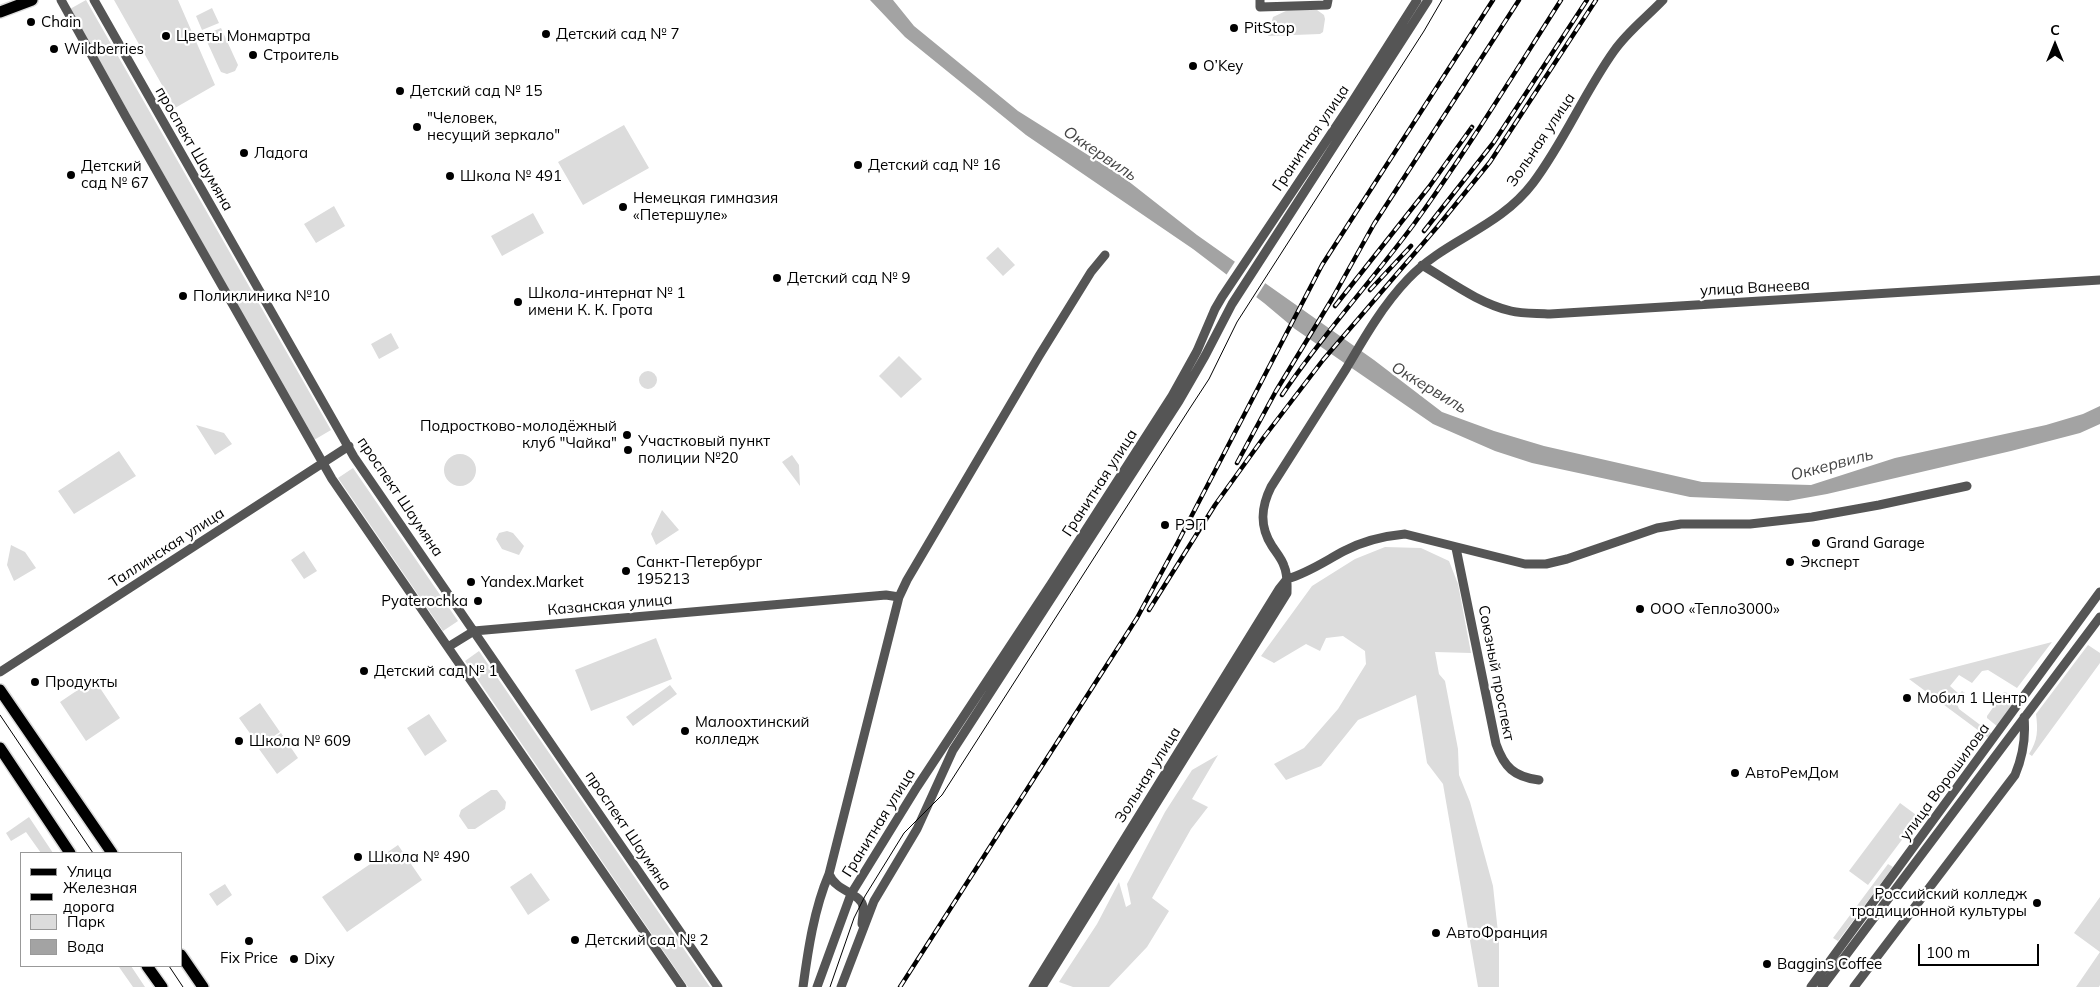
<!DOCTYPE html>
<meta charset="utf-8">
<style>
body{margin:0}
#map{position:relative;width:2100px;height:987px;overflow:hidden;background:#fff;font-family:Mulish,sans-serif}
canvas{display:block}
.legend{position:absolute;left:20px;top:852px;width:162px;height:115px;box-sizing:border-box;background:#fff;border:1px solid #999;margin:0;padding:6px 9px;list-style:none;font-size:15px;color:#000}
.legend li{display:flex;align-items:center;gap:10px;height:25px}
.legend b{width:25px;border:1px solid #999}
.north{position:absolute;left:2030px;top:20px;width:50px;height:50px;-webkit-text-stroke:4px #fff;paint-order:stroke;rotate:0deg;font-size:14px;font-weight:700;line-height:20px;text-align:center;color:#000}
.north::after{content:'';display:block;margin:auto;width:18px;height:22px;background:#000;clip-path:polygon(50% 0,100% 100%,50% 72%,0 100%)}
.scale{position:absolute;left:1918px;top:944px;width:121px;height:22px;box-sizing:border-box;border:2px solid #000;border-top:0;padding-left:6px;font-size:15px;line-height:18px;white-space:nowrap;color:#000;-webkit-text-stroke:4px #fff;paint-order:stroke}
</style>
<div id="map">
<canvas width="2100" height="987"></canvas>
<ul class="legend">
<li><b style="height:6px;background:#000"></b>Улица</li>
<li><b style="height:6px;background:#000"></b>Железная дорога</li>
<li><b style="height:14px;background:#dcdcdc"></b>Парк</li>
<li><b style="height:14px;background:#a3a3a3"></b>Вода</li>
</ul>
<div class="north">С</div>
<div class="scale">100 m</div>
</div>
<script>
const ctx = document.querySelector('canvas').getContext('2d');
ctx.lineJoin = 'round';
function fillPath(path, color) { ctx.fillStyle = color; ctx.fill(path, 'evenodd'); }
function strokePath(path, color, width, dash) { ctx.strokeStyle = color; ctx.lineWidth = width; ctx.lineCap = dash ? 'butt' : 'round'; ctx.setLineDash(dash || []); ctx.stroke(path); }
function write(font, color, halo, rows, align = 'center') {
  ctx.font = font + ' Mulish,sans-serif'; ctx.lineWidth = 4.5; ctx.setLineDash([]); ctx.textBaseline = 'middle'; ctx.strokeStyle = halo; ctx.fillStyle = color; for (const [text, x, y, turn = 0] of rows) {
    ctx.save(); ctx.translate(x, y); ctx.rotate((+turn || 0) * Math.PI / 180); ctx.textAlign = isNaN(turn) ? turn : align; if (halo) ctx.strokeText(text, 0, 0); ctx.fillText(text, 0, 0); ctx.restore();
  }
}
const green = new Path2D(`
 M86 0 331 430 314 440 70 9Z
 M114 0H178L215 85 175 108Z
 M212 8 219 23 202 30 196 16Z
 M1288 10H1317L1324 15 1325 19 1323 32 1320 34 1268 36 1273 17Z
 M221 28 238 65 235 71 227 74 221 72 219 68 204 35Z
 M624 125 649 168 583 205 558 162Z
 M334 206 345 226 316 243 304 224Z
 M533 213 544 233 502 256 491 236Z
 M998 247 1015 265 1003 276 986 258Z
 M391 333 399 348 379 359 371 344Z
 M899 356 922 379 901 398 879 376Z
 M639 380a9 9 0 1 1 18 0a9 9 0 1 1-18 0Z
 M196 425 224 433 232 444 215 455Z
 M119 451 136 476 74 514 58 491Z
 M444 470a16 16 0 1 1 32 0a16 16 0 1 1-32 0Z
 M792 455 799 465 800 486 782 462Z
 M353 468 458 621 443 631 338 478Z
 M662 510 679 530 656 545 651 534Z
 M507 531 513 533 524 546 519 555 502 549 496 539 499 533Z
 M11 545 25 552 36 568 14 581 7 565Z
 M1385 547 1421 548 1449 561 1458 584 1471 653 1435 652 1439 674 1445 681 1458 749 1459 775 1470 802 1493 886 1499 942V987H1478L1443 784 1427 763 1416 695 1358 720 1321 766 1286 780 1274 764 1304 748 1338 709 1366 664 1365 651 1343 636 1326 638 1320 651 1306 644 1274 663 1261 656 1312 586 1355 559Z
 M304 551 317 571 304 579 291 560Z
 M656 638 672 679 591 711 575 670Z
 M2052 642 2017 688 1988 670 1982 671 1972 683 1959 675 1950 686 1959 694 1962 691 1965 693 1957 704 1959 709 1991 733 1992 735 1990 739 1909 679Z
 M2088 645 2100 653V663L2032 756 2029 754C2038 740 2038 730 2036 714Z
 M479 651 710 987H688L465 661Z
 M94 679 120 718 86 741 60 702Z
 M670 685 677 694 633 726 626 717Z
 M2004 692 2011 694 2017 701 1998 727 1987 718V716Z
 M260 703 280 732 259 746 239 718Z
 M429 714 447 741 425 756 407 728Z
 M281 733 298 758 277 774 259 749Z
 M1218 755 1192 799 1208 807 1191 829 1152 898 1169 911 1147 947 1109 987H1073L1059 982 1097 924 1119 882 1126 907 1131 904 1127 884 1165 812 1192 770Z
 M491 790H497L506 802 505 809 475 829H468L459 816 461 810Z
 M1900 803 1919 817 1868 885 1849 871Z
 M29 817 53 853H41L26 832 11 841 6 833Z
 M398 845 422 880 347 932 322 897Z
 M1888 864 1893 867 1838 941 1833 938Z
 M531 873 550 900 528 915 510 887Z
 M225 884 232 895 217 906 209 894Z
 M2100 897V985L2099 987H2076L2100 952 2074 933Z
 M120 966H131L145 987H133L119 967Z`);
const water = new Path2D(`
 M870 0H893L914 26 1018 111 1123 177 1197 235 1374 360 1442 412 1494 431 1544 446 1702 482 1811 485 1895 458 2046 425 2083 414 2100 406V424L2080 433 2011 451 1827 494 1788 501 1690 497 1532 463 1495 451 1433 424 1295 329 1264 303 1193 249 1026 135 905 37Z`);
const pier = new Path2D(`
 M1236 260 1266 282 1255 299 1225 277Z`);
const minor = new Path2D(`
 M61 0 126 117 332 479 682 987
 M94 0 354 457 718 987
 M1260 0V7L1327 5 1328 0
 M1422 265C1451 282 1478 303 1511 311 1523 314 1537 313 1550 314L2100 280
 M1456 548 1496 744C1504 767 1514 777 1539 780
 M1287 579C1308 573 1325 561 1344 551 1363 541 1384 536 1405 534L1525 564H1546L1567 559 1657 528 1681 524H1750L1812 517 1879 505 1967 486
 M448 647 474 631 886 595 899 597
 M0 672 349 446
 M829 874C836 892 862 893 863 907 864 912 862 919 862 924
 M803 987C808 950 814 909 829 874L899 597 907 580 1039 356 1091 272 1105 255
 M817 987 851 894 917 787 1051 584 1172 396 1197 351 1215 309 1222 297 1349 107 1417 0
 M841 987 874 901 917 829 953 750 1179 401 1205 356 1232 304 1428 0
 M1033 987 1279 589 1287 579
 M1042 987 1287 593C1287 584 1288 575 1284 566 1282 559 1276 552 1272 546 1259 526 1261 507 1271 487 1296 447 1321 408 1346 369 1364 338 1383 305 1408 279 1446 239 1498 229 1533 183 1564 142 1584 93 1614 51 1628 31 1647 17 1663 0
 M1811 987 2100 592
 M1822 987 2100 617
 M1854 987 2015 775C2023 756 2026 738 2024 717`);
const major = new Path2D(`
 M0 12 32 0
 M0 690 112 853
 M0 748 70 853
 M181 955 203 987
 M147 966 162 987`);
const tram = new Path2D(`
 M0 715 93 853
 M169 966 183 987
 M830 987 854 918 865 896 904 833 942 795 1190 408 1209 379 1237 322 1424 31 1442 0`);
const rail = new Path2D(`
 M1424 231 1494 142 1587 0
 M1370 290 1411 246
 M1335 306 1429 187 1472 127
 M1282 395C1322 335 1371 282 1414 224 1466 152 1513 75 1561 0
 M1237 463 1276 391 1332 299 1374 224 1519 0
 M1149 610 1215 505 1264 437 1323 360 1438 226 1490 162 1596 0
 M900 987 1137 618 1178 542 1322 265 1493 0`);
const markers = [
 [31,22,5,"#000"],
 [1234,28,5,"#000"],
 [546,34,5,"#000"],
 [166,36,5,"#000"],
 [54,49,5,"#000"],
 [253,55,5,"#000"],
 [1193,66,5,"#000"],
 [400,91,5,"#000"],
 [417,127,5,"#000"],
 [244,153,5,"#000"],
 [858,165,5,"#000"],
 [71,175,5,"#000"],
 [450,176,5,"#000"],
 [623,207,5,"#000"],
 [777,278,5,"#000"],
 [183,296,5,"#000"],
 [518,302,5,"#000"],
 [627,435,5,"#000"],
 [628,450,5,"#000"],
 [1165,525,5,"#000"],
 [1816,543,5,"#000"],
 [1790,562,5,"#000"],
 [626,571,5,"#000"],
 [471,582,5,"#000"],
 [478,601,5,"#000"],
 [1640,609,5,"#000"],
 [364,671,5,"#000"],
 [35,682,5,"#000"],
 [1907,698,5,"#000"],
 [685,731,5,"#000"],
 [239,741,5,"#000"],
 [1735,773,5,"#000"],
 [358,857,5,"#000"],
 [2037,903,5,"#000"],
 [1436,933,5,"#000"],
 [575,940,5,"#000"],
 [249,941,5,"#000"],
 [294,959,5,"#000"],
 [1767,964,5,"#000"]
];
const poiNames = [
 ["Chain",41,22],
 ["PitStop",1244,28],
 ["Детский сад № 7",556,34],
 ["Цветы Монмартра",176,36],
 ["Wildberries",64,49],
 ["Строитель",263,55],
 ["O’Key",1203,66],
 ["Детский сад № 15",410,91],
 ["\"Человек,",427,118],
 ["несущий зеркало\"",427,135],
 ["Ладога",254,153],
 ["Детский сад № 16",868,165],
 ["Детский",81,166],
 ["сад № 67",81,183],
 ["Школа № 491",460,176],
 ["Немецкая гимназия",633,198],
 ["«Петершуле»",633,215],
 ["Детский сад № 9",787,278],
 ["Школа-интернат № 1",528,293],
 ["имени К. К. Грота",528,310],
 ["Поликлиника №10",193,296],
 ["Подростково-молодёжный",617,426,"right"],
 ["клуб \"Чайка\"",617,443,"right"],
 ["Участковый пункт",638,441],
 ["полиции №20",638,458],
 ["РЭП",1175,525],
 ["Grand Garage",1826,543],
 ["Санкт-Петербург",636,562],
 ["195213",636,579],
 ["Эксперт",1800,562],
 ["Yandex.Market",481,582],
 ["Pyaterochka",468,601,"right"],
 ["ООО «Тепло3000»",1650,609],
 ["Детский сад № 1",374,671],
 ["Продукты",45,682],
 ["Мобил 1 Центр",1917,698],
 ["Малоохтинский",695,722],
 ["колледж",695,739],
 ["Школа № 609",249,741],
 ["АвтоРемДом",1745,773],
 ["Школа № 490",368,857],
 ["Российский колледж",2027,894,"right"],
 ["традиционной культуры",2027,911,"right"],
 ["АвтоФранция",1446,933],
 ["Детский сад № 2",585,940],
 ["Fix Price",249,958,"center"],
 ["Dixy",304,959],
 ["Baggins Coffee",1777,964]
];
const streetNames = [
 ["Гранитная улица",1311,138,-56],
 ["Зольная улица",1541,140,-56],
 ["проспект Шаумяна",194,149,60],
 ["улица Ванеева",1755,288,-3],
 ["Гранитная улица",1100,483,-57],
 ["проспект Шаумяна",400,497,56],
 ["Таллинская улица",167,548,-33],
 ["Казанская улица",610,605,-5],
 ["Союзный проспект",1496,673,79],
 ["Зольная улица",1148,775,-58],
 ["улица Ворошилова",1945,782,-54],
 ["Гранитная улица",879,823,-58],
 ["проспект Шаумяна",628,831,56]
];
const waterNames = [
 ["Оккервиль",1100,154,34],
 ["Оккервиль",1429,388,31],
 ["Оккервиль",1832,465,-15]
];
fillPath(green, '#dcdcdc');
fillPath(water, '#a3a3a3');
fillPath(pier, '#fff');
strokePath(major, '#dbdbdb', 14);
strokePath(minor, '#555', 9);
strokePath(major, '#000', 11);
strokePath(tram, '#000', 1);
strokePath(rail, '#000', 4.5);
strokePath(rail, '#fff', 2.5, [8]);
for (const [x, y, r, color] of markers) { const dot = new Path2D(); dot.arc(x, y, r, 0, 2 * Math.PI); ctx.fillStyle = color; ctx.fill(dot); strokePath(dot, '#fff', 2); }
write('15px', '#000', '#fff', poiNames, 'left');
write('15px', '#000', '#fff', streetNames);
write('italic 16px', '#444', '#fff', waterNames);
</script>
